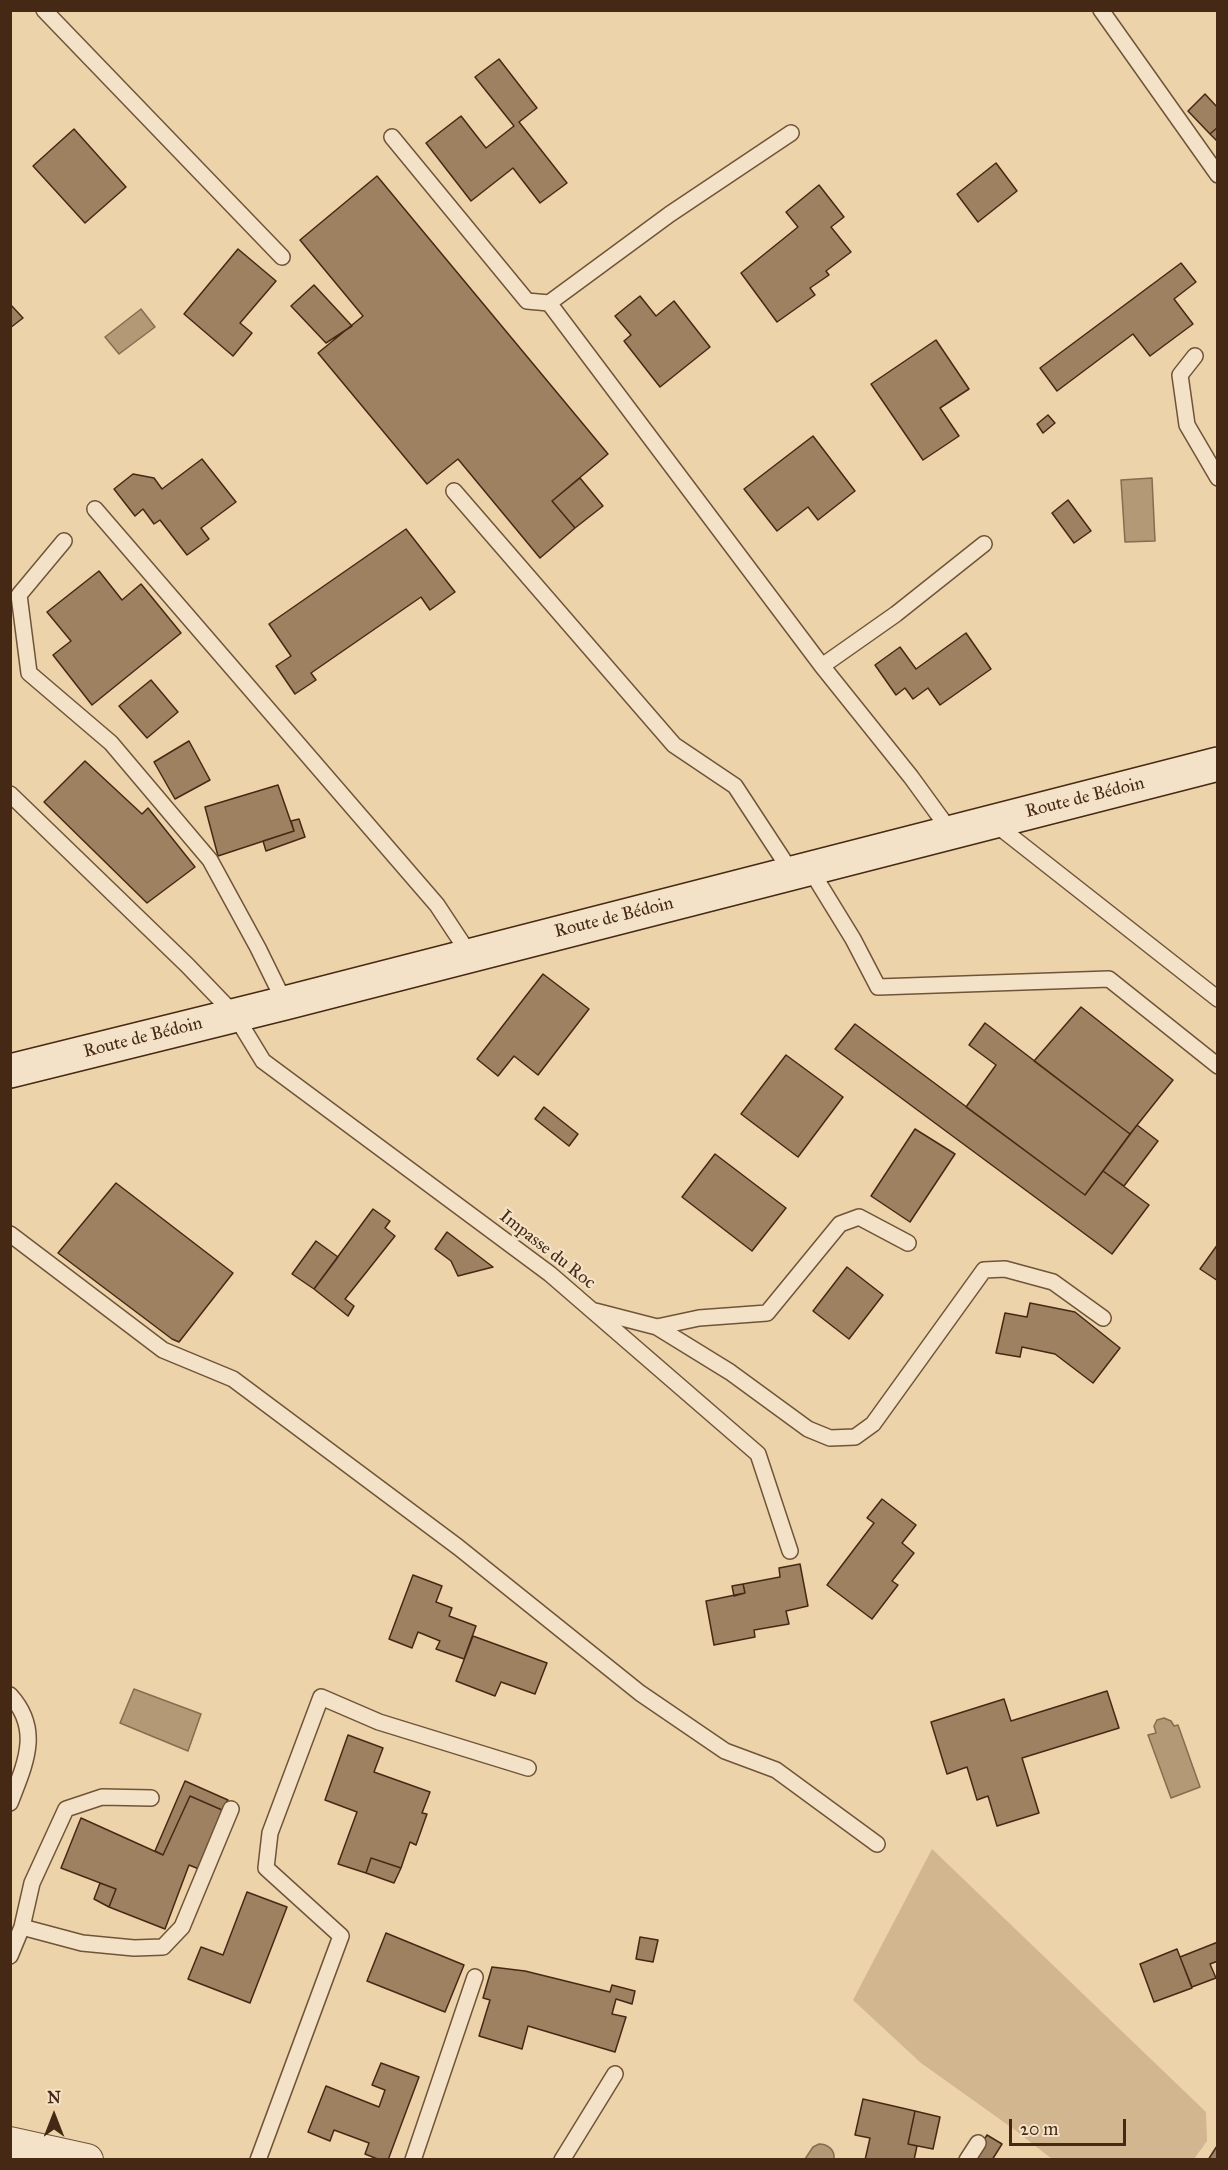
<!DOCTYPE html>
<meta charset="utf-8">
<style>
body{margin:0}
#map{position:relative;width:1228px;height:2170px;overflow:hidden;background:#edd3a9;font-family:"IM FELL Great Primer",serif}
canvas{display:block}
.frame{position:absolute;inset:0;border:12px solid #462914;pointer-events:none}
.north{position:absolute;left:24px;top:2086px;width:60px;height:60px;-webkit-text-stroke:4px #f3e2c7;paint-order:stroke;rotate:0deg;font-size:16px;font-weight:700;line-height:24px;text-align:center;color:#462914}
.north::after{content:'';display:block;margin:auto;width:21px;height:27px;background:#462914;clip-path:polygon(50% 0,100% 100%,50% 72%,0 100%)}
.scale{position:absolute;left:1009px;top:2119px;width:117px;height:27px;box-sizing:border-box;border:3px solid #462914;border-top:0;padding-left:8px;font-size:18px;line-height:21px;white-space:nowrap;color:#462914;-webkit-text-stroke:4px #f3e2c7;paint-order:stroke}
</style>
<div id="map">
<canvas width="1228" height="2170"></canvas>
<div class="frame"></div>
<div class="north">N</div>
<div class="scale">20 m</div>
</div>
<script>
const ctx = document.querySelector('canvas').getContext('2d');
ctx.lineJoin = 'round';
function fillPath(path, color) { ctx.fillStyle = color; ctx.fill(path, 'evenodd'); }
function strokePath(path, color, width, dash) { ctx.strokeStyle = color; ctx.lineWidth = width; ctx.lineCap = dash ? 'butt' : 'round'; ctx.setLineDash(dash || []); ctx.stroke(path); }
function write(font, color, halo, rows, align = 'center') {
  ctx.font = font + ' "IM FELL Great Primer",serif'; ctx.lineWidth = 4.5; ctx.setLineDash([]); ctx.textBaseline = 'middle'; ctx.strokeStyle = halo; ctx.fillStyle = color; for (const [text, x, y, turn = 0] of rows) {
    ctx.save(); ctx.translate(x, y); ctx.rotate((+turn || 0) * Math.PI / 180); ctx.textAlign = isNaN(turn) ? turn : align; if (halo) ctx.strokeText(text, 0, 0); ctx.fillText(text, 0, 0); ctx.restore();
  }
}
const green = new Path2D(`
 M932 1849 1206 2112 1207 2141 1194 2159H1052L1015 2130 921 2063 853 2000Z`);
const water = new Path2D(`
 M141 309 155 327 119 354 105 337Z
 M1152 478 1155 541 1125 542 1121 480Z
 M134 1689 201 1714 188 1751 120 1723Z
 M1164 1718 1171 1721 1174 1726 1178 1725 1200 1787 1171 1798 1148 1735 1156 1733 1154 1726 1157 1720Z
 M819 2144C828 2144 835 2150 834 2159H805L813 2147Z`);
const building = new Path2D(`
 M499 59 537 108 519 122 567 183 540 203 513 168 471 201 426 143 461 116 486 148 514 126 475 77Z
 M1205 94 1218 108V127L1210 134 1188 111Z
 M1218 127V142L1210 134Z
 M74 129 126 187 85 223 33 166Z
 M996 163 1017 191 978 222 957 194Z
 M377 176 608 454 552 501 575 528 540 558 458 459 427 484 318 353 363 316 300 240Z
 M819 185 844 217 831 227 851 252 826 271 829 275 810 288 815 295 777 322 741 273 798 227 786 212Z
 M238 249 276 281 240 323 252 333 233 356 184 314Z
 M1181 263 1196 282 1174 299 1193 324 1150 356 1133 334 1057 391 1040 368Z
 M314 285 352 326 326 343 291 306Z
 M640 296 656 316 674 301 710 347 660 387 624 341 631 335 615 316Z
 M10 304 23 318 10 328Z
 M936 340 969 389 940 408 959 436 923 460 871 384Z
 M1048 415 1055 423 1043 433 1037 424Z
 M813 436 855 491 818 520 808 507 777 531 744 489Z
 M202 459 236 502 201 528 209 539 187 555 160 520 154 524 143 509 135 516 114 489 133 474 154 478 162 489Z
 M580 478 603 506 575 528 552 501Z
 M1068 500 1091 531 1074 543 1052 513Z
 M406 529 455 592 430 610 421 597 311 673 316 680 295 694 276 666 291 656 269 624Z
 M99 571 122 600 141 584 181 633 92 705 53 655 71 641 47 612Z
 M966 633 991 669 940 705 928 688 913 699 905 688 896 695 875 665 900 647 916 669Z
 M151 680 178 712 147 738 119 706Z
 M189 741 210 780 175 799 154 762Z
 M85 761 142 814 148 808 195 867 147 903 44 802Z
 M278 785 294 831 218 856 205 807Z
 M299 819 305 837 266 851 263 841 294 831 291 821Z
 M543 974 589 1009 538 1075 514 1056 498 1076 477 1059Z
 M1081 1007 1173 1080 1130 1134 1034 1061Z
 M985 1023 1130 1134 1085 1195 966 1107 996 1065 969 1045Z
 M855 1024 1085 1195 1103 1171 1149 1205 1112 1254 835 1049Z
 M786 1055 843 1097 798 1157 741 1114Z
 M544 1107 578 1134 569 1146 535 1119Z
 M1137 1125 1158 1141 1124 1186 1103 1171Z
 M915 1129 955 1154 910 1222 871 1196Z
 M715 1154 786 1208 752 1251 682 1197Z
 M116 1183 233 1273 179 1342 172 1339 58 1253Z
 M373 1209 390 1221 385 1228 395 1236 345 1299 354 1306 348 1316 314 1289Z
 M447 1232 493 1267 458 1276 451 1261 435 1249Z
 M316 1241 338 1257 314 1289 292 1274Z
 M1218 1244V1281L1200 1269Z
 M847 1267 883 1295 849 1339 813 1311Z
 M1030 1303 1075 1312 1120 1348 1093 1383 1055 1354 1022 1347 1020 1357 996 1353 1005 1313 1027 1317Z
 M882 1499 916 1525 902 1543 914 1553 892 1581 898 1585 872 1619 827 1585 874 1523 867 1518Z
 M800 1564 808 1606 786 1611 789 1624 754 1630 755 1637 714 1645 706 1601 745 1593 743 1584 780 1577 779 1568Z
 M413 1575 442 1586 436 1602 452 1608 449 1616 476 1626 464 1659 436 1649 440 1641 418 1632 412 1648 389 1639Z
 M743 1584 745 1593 734 1596 732 1586Z
 M473 1636 547 1663 535 1694 501 1682 495 1696 456 1681Z
 M1107 1691 1119 1728 1022 1758 1039 1813 997 1826 988 1796 977 1800 967 1767 947 1774 931 1722 1004 1699 1011 1721Z
 M348 1735 383 1748 374 1772 430 1792 422 1813 427 1814 416 1845 410 1842 401 1868 371 1858 366 1873 338 1864 357 1812 325 1800Z
 M185 1781 228 1800 222 1810 190 1796 163 1855 155 1851Z
 M190 1796 222 1810 199 1869 189 1865 165 1929 109 1907 116 1889 61 1868 81 1818 163 1855Z
 M371 1858 401 1868 394 1883 366 1873Z
 M100 1883 116 1889 109 1907 94 1899Z
 M247 1892 287 1907 250 2003 188 1979 201 1947 223 1955Z
 M386 1933 464 1965 445 2012 367 1981Z
 M640 1937 658 1940 653 1962 636 1959Z
 M1218 1942V1961L1210 1964 1216 1978 1192 1987 1180 1957Z
 M1177 1949 1192 1988 1154 2002 1140 1964Z
 M492 1967 525 1971 610 1992 612 1985 635 1991 632 2004 616 1999 612 2014 626 2017 615 2052 528 2026 522 2049 479 2036 490 2000 483 1998Z
 M381 2063 419 2077 388 2160H380L365 2154 369 2143 334 2130 330 2141 308 2132 326 2086 379 2107 385 2090 372 2085Z
 M863 2099 915 2111 908 2144 917 2146 914 2160H865L870 2138 855 2135Z
 M915 2111 940 2117 933 2149 908 2144Z
 M987 2135 1002 2144 992 2160H964L972 2158Z
 M1217 2146 1218 2160H1208Z`);
const service = new Path2D(`
 M44 10 282 257
 M1101 10 1218 175
 M791 133 670 214 549 303 822 666 911 777 951 832
 M392 137 527 301 549 303
 M1195 356 1180 375 1187 425 1218 478
 M454 491 674 745 735 786 792 873
 M95 509 437 905 470 955
 M64 541 19 595 29 673 111 743 210 860 258 948 285 1003
 M822 666 896 614 984 544
 M10 794 187 965 235 1015 263 1061 550 1274 758 1454 790 1551
 M994 823 1218 999
 M810 869 853 939 878 987 1109 979 1218 1066
 M10 1234 163 1350 233 1379 458 1547 640 1693 725 1751 776 1770 877 1844
 M595 1311 657 1327 699 1318 767 1313 840 1224 859 1217 908 1243
 M657 1327 730 1372 808 1429 830 1438 855 1437 873 1424 984 1270 1005 1269 1053 1282 1103 1318
 M10 1695C42 1730 25 1764 10 1803
 M22 1927 82 1943 134 1948 163 1947 182 1927 231 1809
 M10 1956 22 1927 32 1883 66 1809 102 1797 151 1798
 M258 2160 341 1936 266 1868 270 1833 321 1697 379 1722 528 1768
 M413 2160 475 1977
 M562 2160 615 2074
 M967 2160 978 2143`);
const minor = new Path2D(`
 M10 2143 87 2160`);
const secondary = new Path2D(`
 M10 1071 285 1003 1218 764`);
const streetNames = [
 ["Route de Bédoin",1085,798,-14],
 ["Route de Bédoin",614,918,-14],
 ["Route de Bédoin",143,1038,-14],
 ["Impasse du Roc",547,1250,38]
];
fillPath(green, '#d1b690');
fillPath(water, '#b49976');
strokePath(water, '#886c4f', 1.5);
fillPath(building, '#9d8161');
strokePath(building, '#462914', 1.5);
strokePath(service, '#705439', 18);
strokePath(minor, '#705439', 34);
strokePath(secondary, '#462914', 36);
strokePath(service, '#f3e2c7', 15);
strokePath(minor, '#f3e2c7', 32);
strokePath(secondary, '#f3e2c7', 33);
write('18px', '#462914', '#f3e2c7', streetNames);
</script>
